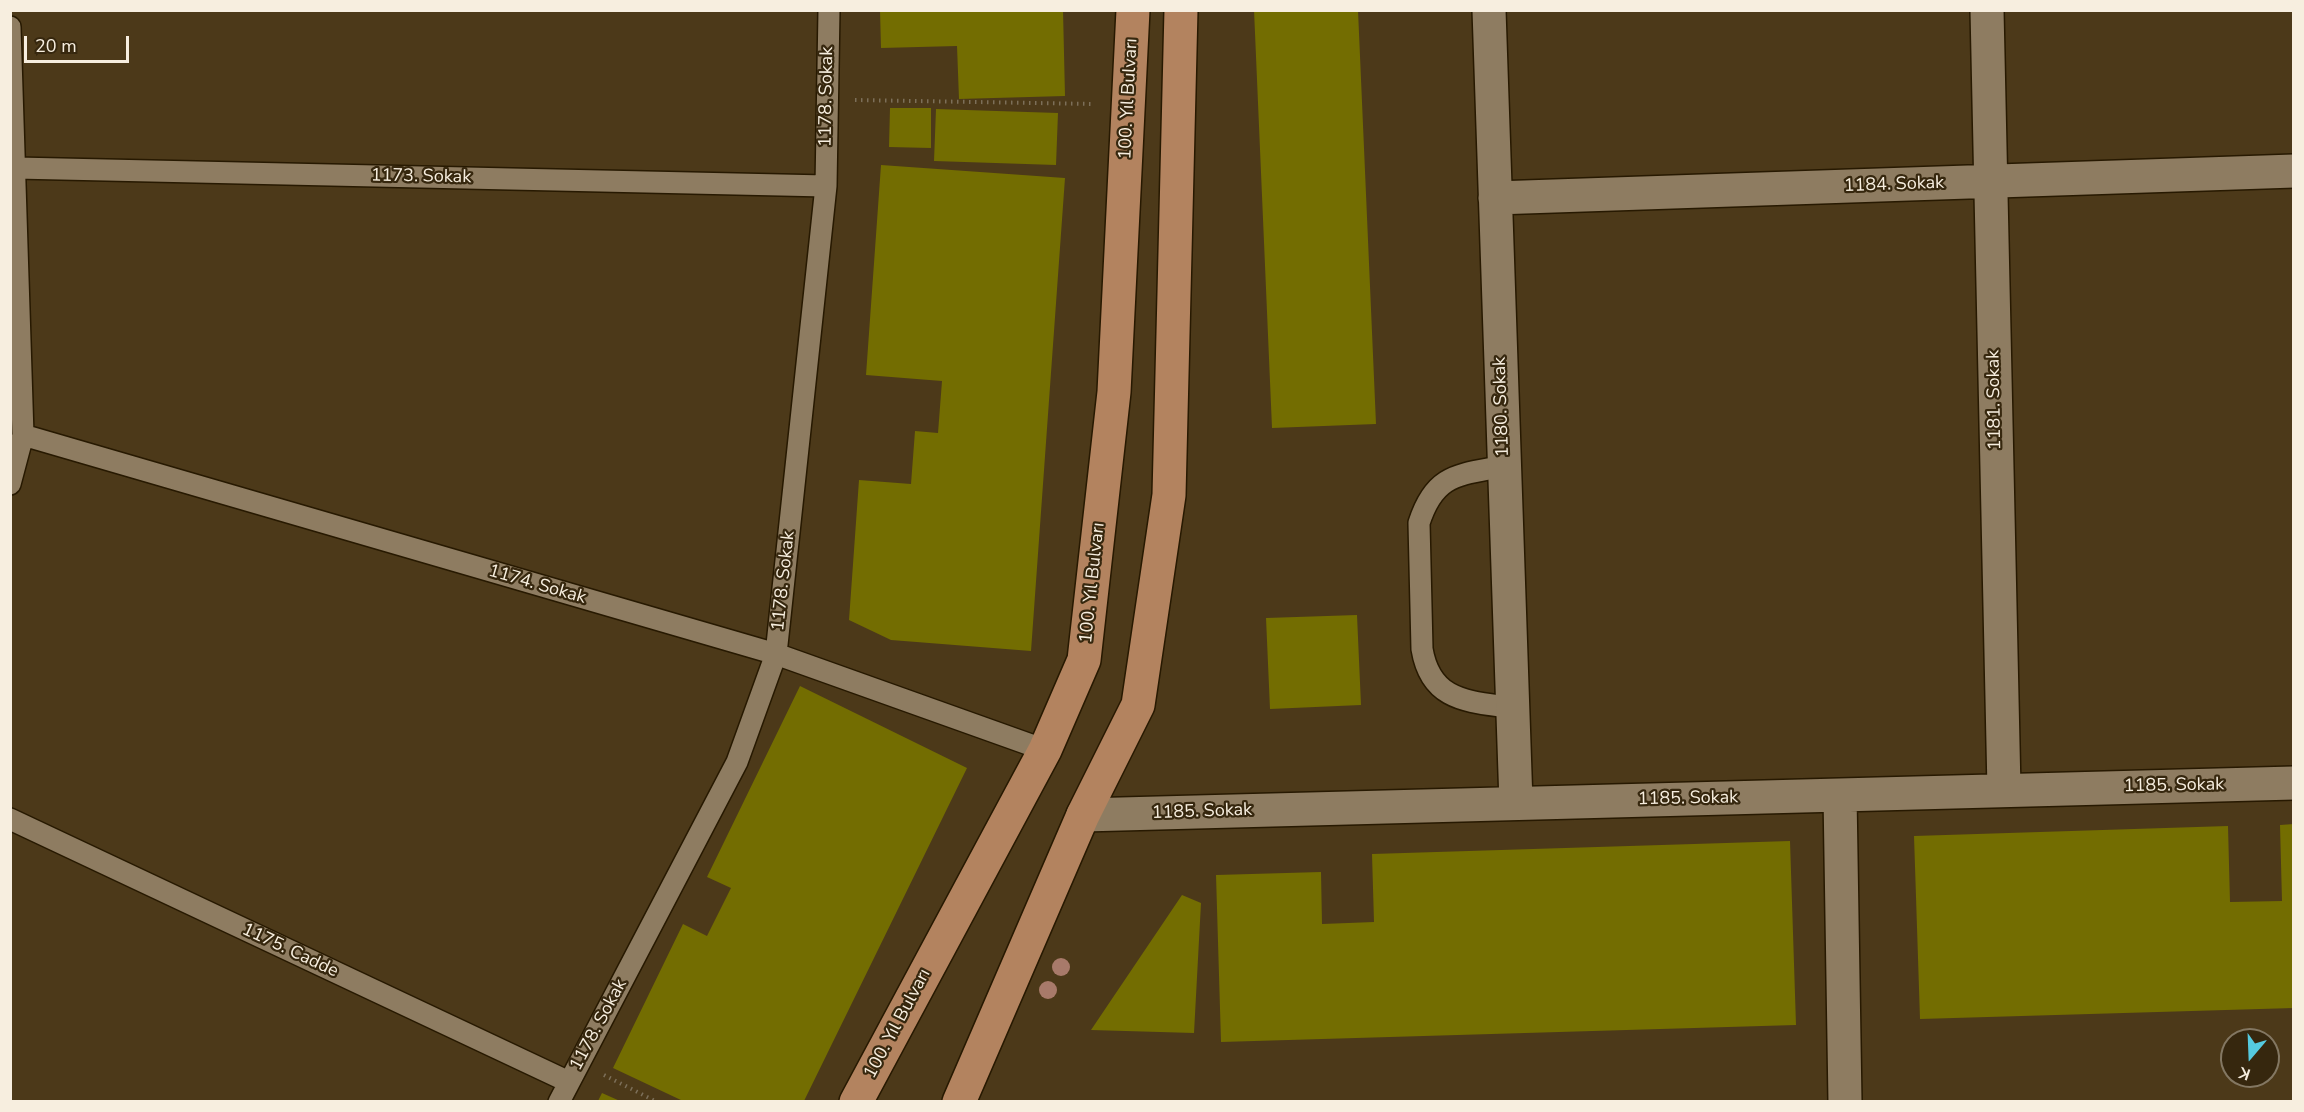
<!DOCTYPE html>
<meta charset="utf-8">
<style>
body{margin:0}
#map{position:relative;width:2304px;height:1112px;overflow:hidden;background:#403118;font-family:"Nunito Sans",sans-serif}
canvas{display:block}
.frame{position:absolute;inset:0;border:12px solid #f7eedf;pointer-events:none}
.north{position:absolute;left:2220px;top:1028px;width:60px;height:60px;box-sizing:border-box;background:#36270e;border:2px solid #837762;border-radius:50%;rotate:199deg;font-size:16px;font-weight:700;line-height:24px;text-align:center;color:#f7eedf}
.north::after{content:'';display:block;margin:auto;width:21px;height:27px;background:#55cadf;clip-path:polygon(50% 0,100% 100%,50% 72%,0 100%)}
.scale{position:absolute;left:24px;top:36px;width:105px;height:27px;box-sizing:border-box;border:3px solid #f7eedf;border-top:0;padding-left:8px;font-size:18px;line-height:21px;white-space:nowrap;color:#f7eedf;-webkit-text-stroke:4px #36270e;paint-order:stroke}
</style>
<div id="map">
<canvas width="2304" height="1112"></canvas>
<div class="frame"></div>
<div class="north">K</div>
<div class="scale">20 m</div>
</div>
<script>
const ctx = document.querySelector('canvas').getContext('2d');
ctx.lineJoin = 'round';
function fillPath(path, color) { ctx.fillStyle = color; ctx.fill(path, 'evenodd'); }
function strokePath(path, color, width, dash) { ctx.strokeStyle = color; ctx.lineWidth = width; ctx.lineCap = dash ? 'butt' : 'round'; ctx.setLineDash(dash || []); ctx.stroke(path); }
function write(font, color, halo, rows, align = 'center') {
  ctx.font = font + ' "Nunito Sans",sans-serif'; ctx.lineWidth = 4.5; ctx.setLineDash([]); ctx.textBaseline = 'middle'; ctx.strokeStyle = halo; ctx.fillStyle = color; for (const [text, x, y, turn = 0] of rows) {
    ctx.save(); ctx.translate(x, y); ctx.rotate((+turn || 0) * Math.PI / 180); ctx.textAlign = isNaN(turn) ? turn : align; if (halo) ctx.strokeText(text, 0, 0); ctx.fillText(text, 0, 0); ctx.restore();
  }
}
const built = new Path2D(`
 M10 11H2293V1101H11ZM2232 1040H2268V1076H2232Z`);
const building = new Path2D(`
 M880 10H1063L1065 96 959 99 957 46 881 48Z
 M1254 10H1358L1376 424 1272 428Z
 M890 108H931V148L889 147Z
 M936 109 1058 113 1056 165 934 161Z
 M881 165 1065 178 1031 651 891 640 849 620 859 480 911 484 915 431 938 433 942 381 866 375Z
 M1357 615 1361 705 1270 709 1266 618Z
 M800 686 967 768 804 1101H683L613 1068 683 924 707 936 731 888 707 877Z
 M2294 824V1008L1920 1019 1914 836 2228 826 2230 902 2282 901 2280 825Z
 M1790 841 1796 1025 1221 1042 1216 875 1321 872 1322 924 1374 922 1372 854Z
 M1182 895 1201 903 1194 1033 1091 1030Z
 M602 1093 620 1101H598Z`);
const path = new Path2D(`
 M855 100 1094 104
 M604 1075 657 1102`);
const service = new Path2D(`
 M10 27 23 435 10 484
 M16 168 826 186
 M23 435 776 654 1045 750
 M1504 466C1459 475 1435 473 1419 523L1422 649C1431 702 1468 701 1513 708
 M10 819 569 1082
 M559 1102 737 762 776 654 826 186 829 10`);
const minor = new Path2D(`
 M1489 10 1516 803
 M1987 10 2004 790
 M1495 198 2294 171
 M1840 795 1845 1102
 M1083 815 2294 783`);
const primary = new Path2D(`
 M856 1102 1045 750 1084 660 1114 392 1133 10
 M959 1102 1083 815 1138 705 1169 495 1181 10`);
const trees = [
 [1061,967],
 [1048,990]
];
const streetNames = [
 ["1178. Sokak",827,97,-89],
 ["100. Yıl Bulvarı",1129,99,-87],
 ["1173. Sokak",421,177,1],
 ["1184. Sokak",1894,185,-2],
 ["1181. Sokak",1995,400,-91],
 ["1180. Sokak",1502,407,-92],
 ["1178. Sokak",784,581,-84],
 ["100. Yıl Bulvarı",1093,583,-84],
 ["1174. Sokak",537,585,16],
 ["1185. Sokak",2174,786,-1],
 ["1185. Sokak",1688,799,-1],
 ["1185. Sokak",1202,812,-2],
 ["1175. Cadde",290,951,25],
 ["100. Yıl Bulvarı",898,1024,-62],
 ["1178. Sokak",599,1025,-62]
];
fillPath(built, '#4c3919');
fillPath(building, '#736d01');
strokePath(service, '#271901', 24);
strokePath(minor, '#271901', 36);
strokePath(primary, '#271901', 36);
strokePath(path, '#7c6f59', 4, [1.5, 4.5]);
strokePath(service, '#8e7c61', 21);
strokePath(minor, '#8e7c61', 33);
strokePath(primary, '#b3835f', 33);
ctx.fillStyle = '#a87a6a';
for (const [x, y] of trees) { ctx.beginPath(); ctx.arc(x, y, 9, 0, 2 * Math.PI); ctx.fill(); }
write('18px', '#f7eedf', '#36270e', streetNames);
</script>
